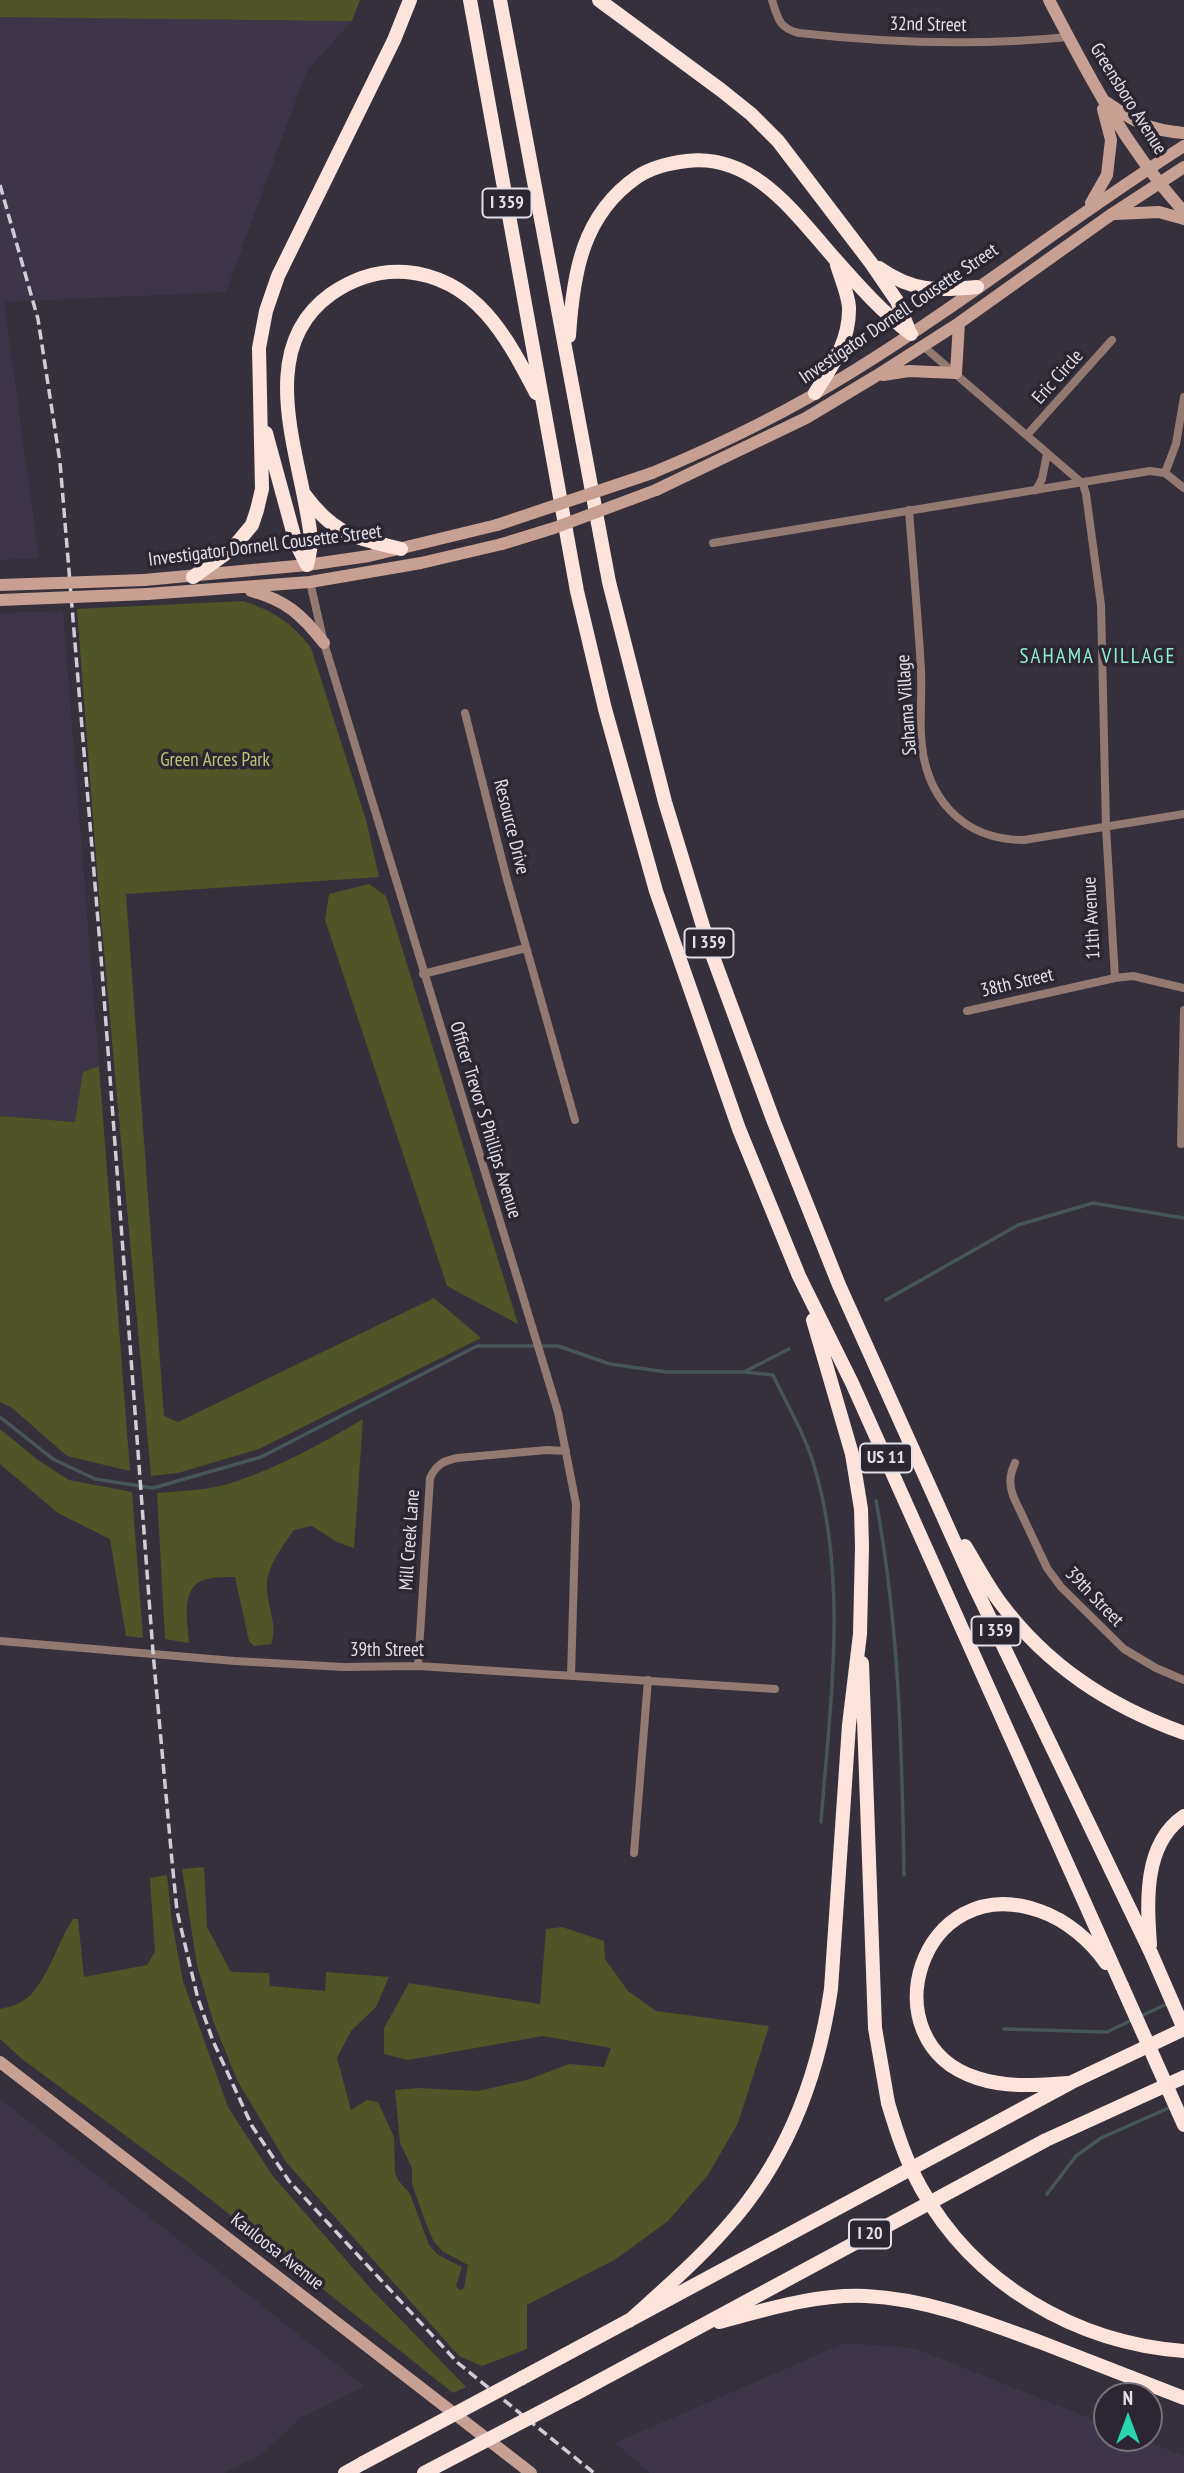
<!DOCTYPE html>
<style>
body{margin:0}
#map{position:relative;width:1184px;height:2473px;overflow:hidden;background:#35303c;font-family:"PT Sans Narrow",sans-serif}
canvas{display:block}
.north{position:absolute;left:1093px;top:2382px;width:70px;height:70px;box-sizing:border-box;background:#2b2632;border:2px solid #75707b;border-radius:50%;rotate:0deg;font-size:19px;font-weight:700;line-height:28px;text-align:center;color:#e3e0e8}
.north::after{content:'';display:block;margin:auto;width:24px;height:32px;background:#28d5ad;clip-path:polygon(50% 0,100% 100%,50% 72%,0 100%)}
</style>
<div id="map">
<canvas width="1184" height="2473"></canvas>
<div class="north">N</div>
</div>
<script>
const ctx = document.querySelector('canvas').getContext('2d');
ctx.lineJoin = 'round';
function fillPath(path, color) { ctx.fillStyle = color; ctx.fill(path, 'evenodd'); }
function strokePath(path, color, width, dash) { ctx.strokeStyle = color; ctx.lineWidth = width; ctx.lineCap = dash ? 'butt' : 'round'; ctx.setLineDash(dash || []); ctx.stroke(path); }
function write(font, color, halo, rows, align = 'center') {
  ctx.font = font + ' "PT Sans Narrow",sans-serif'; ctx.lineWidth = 7; ctx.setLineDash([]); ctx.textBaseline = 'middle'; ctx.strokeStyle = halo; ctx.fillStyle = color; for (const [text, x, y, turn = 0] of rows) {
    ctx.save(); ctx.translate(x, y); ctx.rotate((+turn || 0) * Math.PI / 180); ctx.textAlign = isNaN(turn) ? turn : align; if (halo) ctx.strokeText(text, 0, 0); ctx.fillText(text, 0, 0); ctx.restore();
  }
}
const built = new Path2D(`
 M0 0H360L352 21 306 72 226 292 4 302 39 558 0 560Z
 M63 611 99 1066 83 1072 76 1122 0 1116V613Z
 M0 2099 364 2386 302 2417 262 2454 224 2473H0Z
 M845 2343 914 2348 1107 2425V2438H1140L1184 2456V2473H650L615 2443Z`);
const green = new Path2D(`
 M0 0H360L352 21 0 17Z
 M243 601C274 611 292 623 311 648L366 820 379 877 126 894 164 1416 178 1422 434 1298 481 1338 259 1449 178 1473 151 1476 99 896 77 609Z
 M369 884 386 896 518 1324 447 1286 325 920 329 894Z
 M99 1066 130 1471 67 1456 11 1407 0 1402V1116L75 1122 83 1072Z
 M363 1419 354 1548 337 1542 312 1526 294 1530C283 1546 265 1568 267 1590 268 1608 278 1627 271 1644L254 1646 249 1641 235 1577C226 1577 216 1577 207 1579 179 1585 188 1622 189 1643L165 1639 157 1493C183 1491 212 1490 237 1481 282 1466 322 1443 363 1419Z
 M0 1429 38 1460 69 1480 132 1492 143 1638 126 1636 110 1539 58 1513 0 1464Z
 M204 1867 207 1927 231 1972 269 1973 270 1986 325 1991 326 1972 389 1977 376 2007 351 2031 337 2058 351 2110 367 2100 378 2102 394 2137 395 2172 398 2180 410 2194 429 2245 438 2255 462 2267 456 2286 460 2290 464 2288 468 2265 442 2251 433 2240 427 2226 412 2184V2168L400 2143 395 2090 418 2088 478 2091 527 2080 569 2064 604 2067 611 2048 543 2036 408 2060 384 2054V2028L409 1983 540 2004 546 1929 562 1927 604 1941 605 1959 628 1991 656 2011 769 2026 738 2123 708 2175 668 2221 616 2259 527 2305V2349L482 2366 459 2356 286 2162 238 2082 213 2021 197 1965 182 1869Z
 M167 1875 172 1922 183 1981 228 2107 272 2175 372 2290 466 2387 453 2393 195 2187 22 2059 0 2039V2009C7 2007 15 2006 21 2002 45 1990 57 1942 73 1919H78L84 1977 147 1965 155 1952 150 1878Z`);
const stream = new Path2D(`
 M886 1300 1018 1225 1093 1203 1184 1218
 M744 1372 773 1375C786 1403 804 1432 813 1462 849 1578 830 1703 821 1822
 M0 1417 53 1459 95 1479 153 1488 261 1457 477 1346H558L610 1364 667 1372H744L789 1349
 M876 1501C899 1624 902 1749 904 1875
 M1141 2016 1169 2003
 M1004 2029 1107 2032 1134 2019
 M1047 2194 1076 2156 1101 2138 1171 2107`);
const street = new Path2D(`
 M772 0C778 19 779 28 799 33 888 43 979 46 1068 37
 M923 346 1083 484 1086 494 1101 605 1106 827 1115 978
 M1027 435 1112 340
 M1165 473 1176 444 1184 397
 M1036 490 1042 479 1047 454
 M909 510C913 564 918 617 921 670 922 692 920 713 921 735 924 796 961 840 1024 840L1184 814
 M713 543 1150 471 1165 473 1184 488
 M310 582 324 643 558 1412 576 1504 571 1676
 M465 713 506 876 575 1120
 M423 974 526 948
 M967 1011 1115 978 1133 976 1184 988
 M1181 1144 1184 1010
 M1015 1463C1009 1476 1009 1485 1014 1498L1047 1568 1061 1587 1124 1649 1156 1668 1184 1680
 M0 1641 235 1661 344 1667 418 1666 775 1689
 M418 1666 430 1478C436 1465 443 1461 457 1458L547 1450 566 1451
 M634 1853 648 1680`);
const secondary = new Path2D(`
 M1049 0C1089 77 1125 146 1184 212
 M1106 102C1135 122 1148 130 1184 133
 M1091 203 1107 175 1111 140 1103 109
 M1116 214 1159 212 1184 219
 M883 375 909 371 956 373 959 323
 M652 473C722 444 791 410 855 370 968 300 1072 217 1184 146
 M656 490 806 418 876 376 959 323 1112 214 1184 167
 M144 580 307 565 369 556 497 525
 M251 591C286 600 302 615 324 643
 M147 594 310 582 421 563 502 544
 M0 2062 531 2473`);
const highway = new Path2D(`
 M470 0 577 591 605 709 656 891 739 1129 799 1276 852 1383 1122 1986
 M500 0 609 582 665 802 709 946 774 1122 839 1285 973 1583 1151 1953 1184 2029
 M599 0 721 90 751 114 778 141 871 263 897 301 910 333
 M879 268C913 292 937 291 977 287
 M569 336C573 274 582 215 637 177 652 167 669 163 687 161 754 153 796 215 835 259 859 286 882 312 911 334
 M815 393C832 366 850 341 849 307 848 294 841 278 837 265
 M266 433 296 543 307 565
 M304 494C334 535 354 537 401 549
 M307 565C309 557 311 547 311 539 303 460 251 351 331 294 354 278 379 270 406 272 476 278 507 337 536 393
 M193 577 232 549 252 525 257 510 262 489 259 348 266 311 278 276 394 40 410 0
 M965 1546C976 1564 986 1583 999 1601 1047 1666 1109 1706 1184 1733
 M862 1663 875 2028 888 2103
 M1150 1945C1147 1902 1143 1844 1184 1816
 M1067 2083C1037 2085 1007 2088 977 2078 867 2043 919 1868 1040 1911 1066 1920 1091 1941 1106 1963
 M629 2321C662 2291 696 2262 725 2229 786 2162 818 2078 831 1989L849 1725 860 1634 862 1547 861 1509 852 1454 813 1320
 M719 2322C768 2309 815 2294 866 2296 927 2299 983 2321 1040 2342 1088 2361 1136 2379 1184 2398
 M522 2378 1072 2082 1184 2029
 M575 2394 1046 2140 1184 2077
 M345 2473 363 2463`);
const rail = new Path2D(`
 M0 185 38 319 60 462 101 957 153 1652 172 1861 177 1911 198 1999 213 2041 252 2126 289 2181 458 2363 594 2473`);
const secondaryBridge = new Path2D(`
 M497 525 652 473
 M502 544 554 528 656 490
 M0 585 144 580
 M0 600 147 594`);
const highwayBridge = new Path2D(`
 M1122 1986 1184 2125
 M888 2103C897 2133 906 2161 921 2188 974 2284 1076 2343 1184 2351
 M363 2463 522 2378
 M424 2473 575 2394`);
const shields = [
 [507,203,49],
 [709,943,49],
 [886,1458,52],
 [996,1631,49],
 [870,2234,42]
];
const shieldNames = [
 ["I 359",507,203],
 ["I 359",709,943],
 ["US 11",886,1458],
 ["I 359",996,1631],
 ["I 20",870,2234]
];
const streetNames = [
 ["32nd Street",928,25,1],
 ["Greensboro Avenue",1128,99,58],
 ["Investigator Dornell Cousette Street",899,314,-34],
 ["Eric Circle",1058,377,-48],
 ["Investigator Dornell Cousette Street",265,546,-7],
 ["Sahama Village",907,705,-94],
 ["Resource Drive",511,827,76],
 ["11th Avenue",1092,918,-93],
 ["38th Street",1017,983,-13],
 ["Officer Trevor S Phillips Avenue",485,1120,73],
 ["Mill Creek Lane",410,1540,-86],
 ["39th Street",1094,1597,46],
 ["39th Street",387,1651],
 ["Kauloosa Avenue",277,2252,38]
];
const parkNames = [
 ["Green Arces Park",215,761]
];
const neighbourhoodNames = [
 ["SAHAMA VILLAGE",1098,657]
];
fillPath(built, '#3e3648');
fillPath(green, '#4f5527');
strokePath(stream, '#475659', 3.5);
strokePath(street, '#927971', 8);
strokePath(secondary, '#c7a093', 12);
strokePath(highway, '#fce3db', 14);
strokePath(rail, '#d0cdd5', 3.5, [10, 5]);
strokePath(secondaryBridge, '#c7a093', 12);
strokePath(highwayBridge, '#fce3db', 14);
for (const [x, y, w] of shields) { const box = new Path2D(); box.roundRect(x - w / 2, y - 14.5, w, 29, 5); ctx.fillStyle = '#2b2632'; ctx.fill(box); strokePath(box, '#e3e0e8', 2); }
write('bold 18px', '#e3e0e8', null, shieldNames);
write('19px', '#e3e0e8', '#2b2632', streetNames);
write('19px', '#bcc676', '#2b2632', parkNames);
ctx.letterSpacing = '2px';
write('21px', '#8feed0', '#2b2632', neighbourhoodNames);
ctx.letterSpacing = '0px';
</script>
